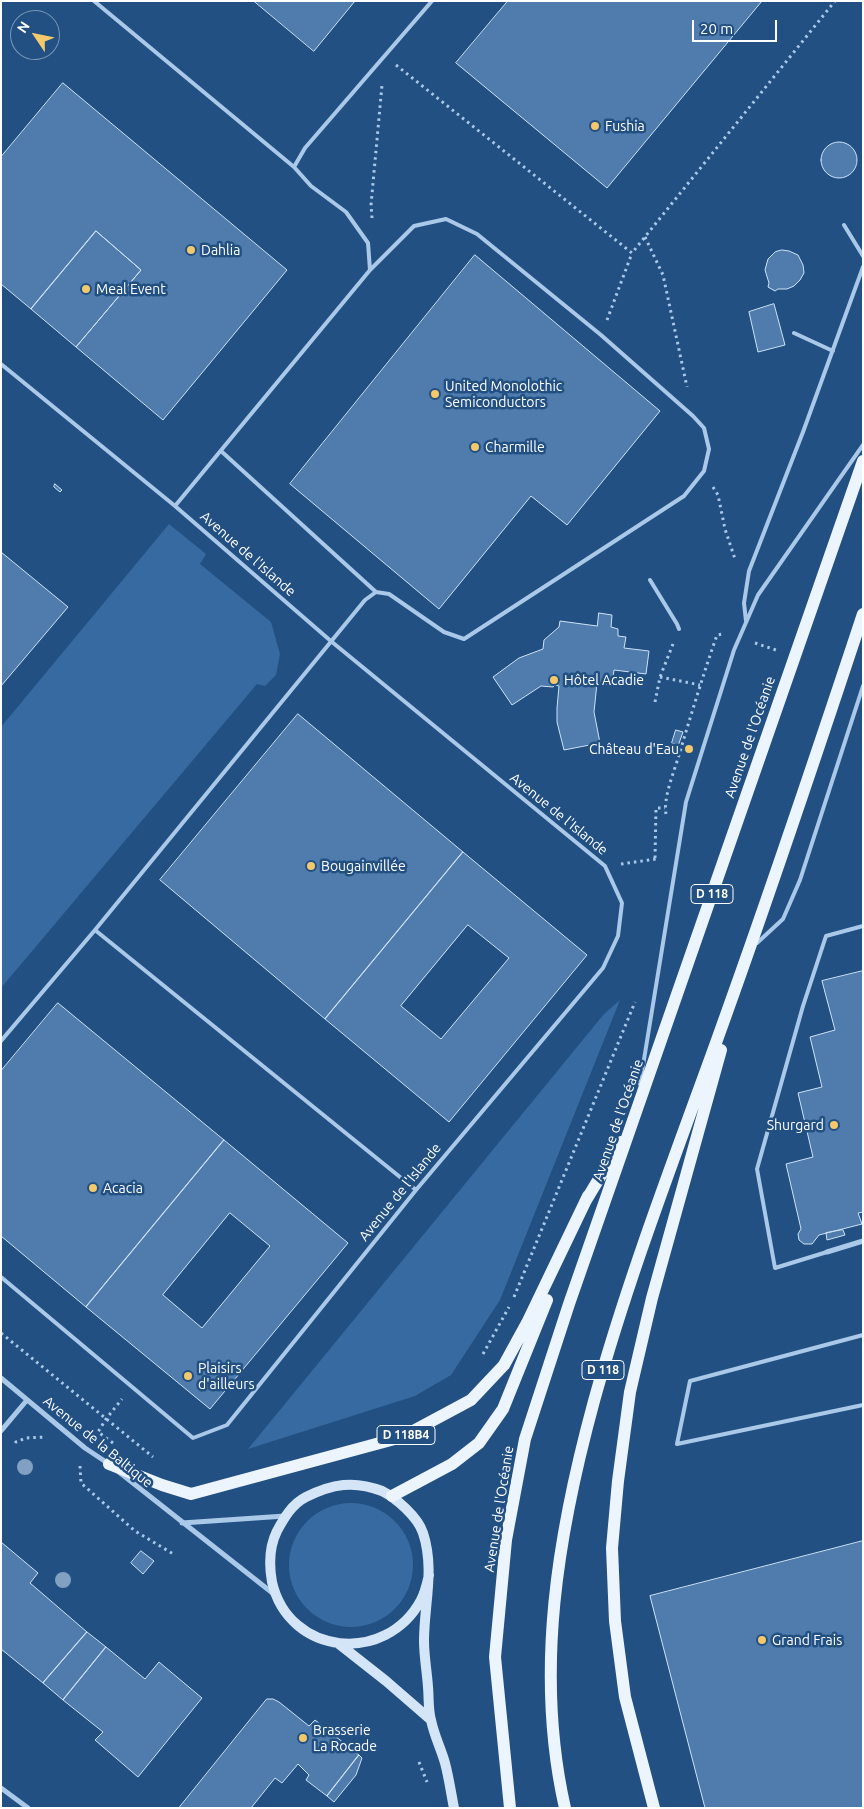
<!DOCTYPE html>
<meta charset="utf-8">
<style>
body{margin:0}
#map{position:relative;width:864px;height:1809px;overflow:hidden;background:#225083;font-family:Ubuntu,sans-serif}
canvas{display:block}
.frame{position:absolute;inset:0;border:2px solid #fff;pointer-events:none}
.north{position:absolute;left:10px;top:10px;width:50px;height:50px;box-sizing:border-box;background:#225083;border:1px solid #7a96b5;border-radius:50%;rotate:304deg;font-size:14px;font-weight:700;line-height:20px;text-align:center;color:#fff}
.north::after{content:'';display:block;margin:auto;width:18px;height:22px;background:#f4c86c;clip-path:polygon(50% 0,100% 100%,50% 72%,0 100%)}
.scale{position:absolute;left:692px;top:20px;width:85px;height:22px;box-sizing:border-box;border:2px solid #fff;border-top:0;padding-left:6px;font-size:15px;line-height:18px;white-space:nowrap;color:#fff;-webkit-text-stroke:4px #225083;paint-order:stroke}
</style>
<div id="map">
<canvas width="864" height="1809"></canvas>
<div class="frame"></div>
<div class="north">N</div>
<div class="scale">20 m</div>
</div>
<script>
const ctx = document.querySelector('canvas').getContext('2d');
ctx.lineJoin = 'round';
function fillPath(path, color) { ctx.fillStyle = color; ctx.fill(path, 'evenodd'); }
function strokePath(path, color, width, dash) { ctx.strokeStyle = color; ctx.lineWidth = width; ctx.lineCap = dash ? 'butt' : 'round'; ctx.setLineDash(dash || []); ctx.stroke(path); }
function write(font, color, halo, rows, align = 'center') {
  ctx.font = font + ' Ubuntu,sans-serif'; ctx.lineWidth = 5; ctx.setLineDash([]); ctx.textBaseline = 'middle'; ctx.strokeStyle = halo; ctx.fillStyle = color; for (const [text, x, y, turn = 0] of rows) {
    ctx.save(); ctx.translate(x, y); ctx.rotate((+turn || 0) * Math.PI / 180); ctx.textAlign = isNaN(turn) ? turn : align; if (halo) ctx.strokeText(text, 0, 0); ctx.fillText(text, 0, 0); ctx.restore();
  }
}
const green = new Path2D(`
 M169 524 206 554 200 564 271 622 280 654 276 675 265 686 257 684 1 988V727Z
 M620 1000 500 1300 451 1375 415 1396 248 1449 604 1014Z
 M289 1565a62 62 0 1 1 124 0a62 62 0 1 1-124 0Z`);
const building = new Path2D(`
 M254 1H355L314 51Z
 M508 1H762L607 188 456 63Z
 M63 83 287 270 163 420 76 347 141 270 96 231 31 309 1 284V157Z
 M821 160a18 18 0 1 1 36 0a18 18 0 1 1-36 0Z
 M96 231 141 270 76 347 31 309Z
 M782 250 789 251 798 255 803 265 804 273 800 280 794 286 787 289H778L775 291 768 287 769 283 765 270 768 259 775 252Z
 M475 255 660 411 567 525 531 496 439 609 290 484Z
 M774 304 785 345 758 352 749 312Z
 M55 484 62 490 60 492 54 487Z
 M1 552 68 607 1 686Z
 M599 613 612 615 611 627 618 629V636L626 637 624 648 649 651 646 674 614 670 612 685 597 683 594 712 600 743 564 750 557 722V708L559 686 555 685 553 687 541 686 512 705 493 677 519 658 543 649 544 640 559 627 560 621 597 626Z
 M298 714 463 852 325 1019 160 880Z
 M676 730 683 732 678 746 672 743Z
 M463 852 587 955 449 1122 325 1019ZM468 925 509 958 441 1039 401 1006Z
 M863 971V1212L858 1213 862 1224 819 1235 812 1244H804L799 1240 798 1234 801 1229 786 1164 813 1157 798 1093 822 1087 810 1037 835 1030 822 981Z
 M58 1003 224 1140 86 1307 1 1236V1071Z
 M224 1140 348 1243 210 1409 86 1307ZM230 1213 270 1246 202 1328 163 1295Z
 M843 1230 845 1235 827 1240 826 1233Z
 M863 1541V1808H705L650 1596Z
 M1 1542 38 1573 30 1583 87 1632 43 1683 1 1649Z
 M141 1551 154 1561 143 1574 131 1563Z
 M87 1632 106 1647 63 1700 43 1683Z
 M106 1647 145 1679 159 1662 202 1698 138 1777 95 1740 103 1732 63 1700Z
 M267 1699H273L279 1702 309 1726 315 1720 359 1755 327 1796 306 1780 309 1775 298 1764 282 1783 275 1778 251 1808H179Z
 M359 1755 362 1758 356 1775 334 1802 327 1796Z`);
const path = new Path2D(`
 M396 65 632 253 835 1
 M372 218 371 205 382 85
 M645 237 663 275 687 387
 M607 320 632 253
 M713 487 718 495 725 529 735 559
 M755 643 776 650
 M660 677 700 685
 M655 702 660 677 673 644
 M666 814C663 798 674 772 679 755 691 715 703 675 717 635L723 634
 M655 858 656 808H665
 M621 864 656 859
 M514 1297 635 1002
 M1 1333 153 1457
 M483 1354 509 1307
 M15 1441 16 1442 26 1438 45 1437
 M113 1443 98 1432 106 1419 122 1399
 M80 1466 81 1483 135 1531 175 1555
 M419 1762 427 1782`);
const service = new Path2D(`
 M94 1 294 167 311 186 346 212 368 243 370 270
 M294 167 305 148 432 1
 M844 225 863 256
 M794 333 833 351
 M1 364 175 506 332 642 605 866 622 903 618 936 603 968 416 1190 227 1425 193 1438 1 1277
 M221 451 376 592
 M650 580 677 624 679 629
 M746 621 744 603 749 571 803 432 863 267
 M95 930 416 1190
 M757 943 783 919 800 880 863 686
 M1 1041 95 930 365 600 376 592 389 594 444 632 464 639 684 496 704 471 709 449 704 428 693 416 601 335 477 234 446 219 414 226 370 270 175 506
 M640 1084 686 802 734 650 758 595 863 445
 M827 1252 775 1268 757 1169 803 1006 826 936 863 926
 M863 1335 690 1381 677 1444 863 1405`);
const minor = new Path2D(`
 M827 1252 863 1241
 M1 1378 85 1448 109 1464
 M1 1431 27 1400
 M119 1472 275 1595
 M182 1523 285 1516
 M1 1788 28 1808`);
const secondary = new Path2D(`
 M429 1575C427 1583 425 1593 421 1600 386 1665 289 1656 272 1582 269 1565 269 1547 277 1531 284 1518 292 1504 306 1497 332 1484 354 1480 382 1491 396 1498 418 1517 423 1533 435 1569 424 1605 424 1641 424 1656 427 1672 428 1687 429 1698 428 1710 431 1720 434 1735 441 1749 445 1763 449 1778 451 1793 454 1808
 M339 1644 386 1681 431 1720`);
const primary = new Path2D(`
 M585 1202 621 1142
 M109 1464 162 1485 191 1494 402 1437 471 1400 504 1365 527 1323 588 1196
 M392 1496 452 1464 479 1443 503 1409 547 1300
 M510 1808 495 1657 506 1540 525 1439 569 1304 863 461
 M565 1808C534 1672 558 1533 594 1401 628 1278 674 1159 717 1040 768 899 816 756 863 614
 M654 1808 625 1697 615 1621 612 1548 618 1481 630 1392 652 1298 721 1050`);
const trees = [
 [25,1467],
 [63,1580]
];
const markers = [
 [595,126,5,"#f4c86c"],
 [191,250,5,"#f4c86c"],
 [86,289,5,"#f4c86c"],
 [435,394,5,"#f4c86c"],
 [475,447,5,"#f4c86c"],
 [554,680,5,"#f4c86c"],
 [689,749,5,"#f4c86c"],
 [311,866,5,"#f4c86c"],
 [834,1125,5,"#f4c86c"],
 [93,1188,5,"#f4c86c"],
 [188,1376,5,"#f4c86c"],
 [762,1640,5,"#f4c86c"],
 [303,1738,5,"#f4c86c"]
];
const shields = [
 [712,894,42],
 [603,1370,42],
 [406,1435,58]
];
const shieldNames = [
 ["D 118",712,894],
 ["D 118",603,1370],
 ["D 118B4",406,1435]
];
const poiNames = [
 ["Fushia",605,126],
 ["Dahlia",201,250],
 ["Meal Event",96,289],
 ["United Monolothic",445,386],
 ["Semiconductors",445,402],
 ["Charmille",485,447],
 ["Hôtel Acadie",564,680],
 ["Château d'Eau",679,749,"right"],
 ["Bougainvillée",321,866],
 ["Shurgard",824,1125,"right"],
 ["Acacia",103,1188],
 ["Plaisirs",198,1368],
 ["d'ailleurs",198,1384],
 ["Grand Frais",772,1640],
 ["Brasserie",313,1730],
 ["La Rocade",313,1746]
];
const streetNames = [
 ["Avenue de l'Islande",248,554,41],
 ["Avenue de l'Océanie",750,737,-71],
 ["Avenue de l'Islande",559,814,39],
 ["Avenue de l'Océanie",618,1120,-71],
 ["Avenue de l'Islande",400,1192,-51],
 ["Avenue de la Baltique",98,1442,39],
 ["Avenue de l'Océanie",499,1509,-81]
];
fillPath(green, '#366aa0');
fillPath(building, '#4f7cad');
strokePath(building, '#cee2f6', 1);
strokePath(path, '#aac8e8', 3, [2.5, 4]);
strokePath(service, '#aac8e8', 4);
strokePath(minor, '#aac8e8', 5);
strokePath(secondary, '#d4e5f7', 10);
strokePath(primary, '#ecf4fe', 12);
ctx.fillStyle = '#81a0c2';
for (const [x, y] of trees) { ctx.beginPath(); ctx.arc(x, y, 8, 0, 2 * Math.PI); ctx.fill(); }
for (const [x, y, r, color] of markers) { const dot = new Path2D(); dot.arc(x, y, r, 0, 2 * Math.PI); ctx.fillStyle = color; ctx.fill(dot); strokePath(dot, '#225083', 2); }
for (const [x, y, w] of shields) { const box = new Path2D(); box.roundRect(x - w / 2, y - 9.5, w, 19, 4); ctx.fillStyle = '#225083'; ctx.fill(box); strokePath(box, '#fff', 1); }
write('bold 12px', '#fff', null, shieldNames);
write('14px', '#fff', '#225083', poiNames, 'left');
write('14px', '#fff', '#225083', streetNames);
</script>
